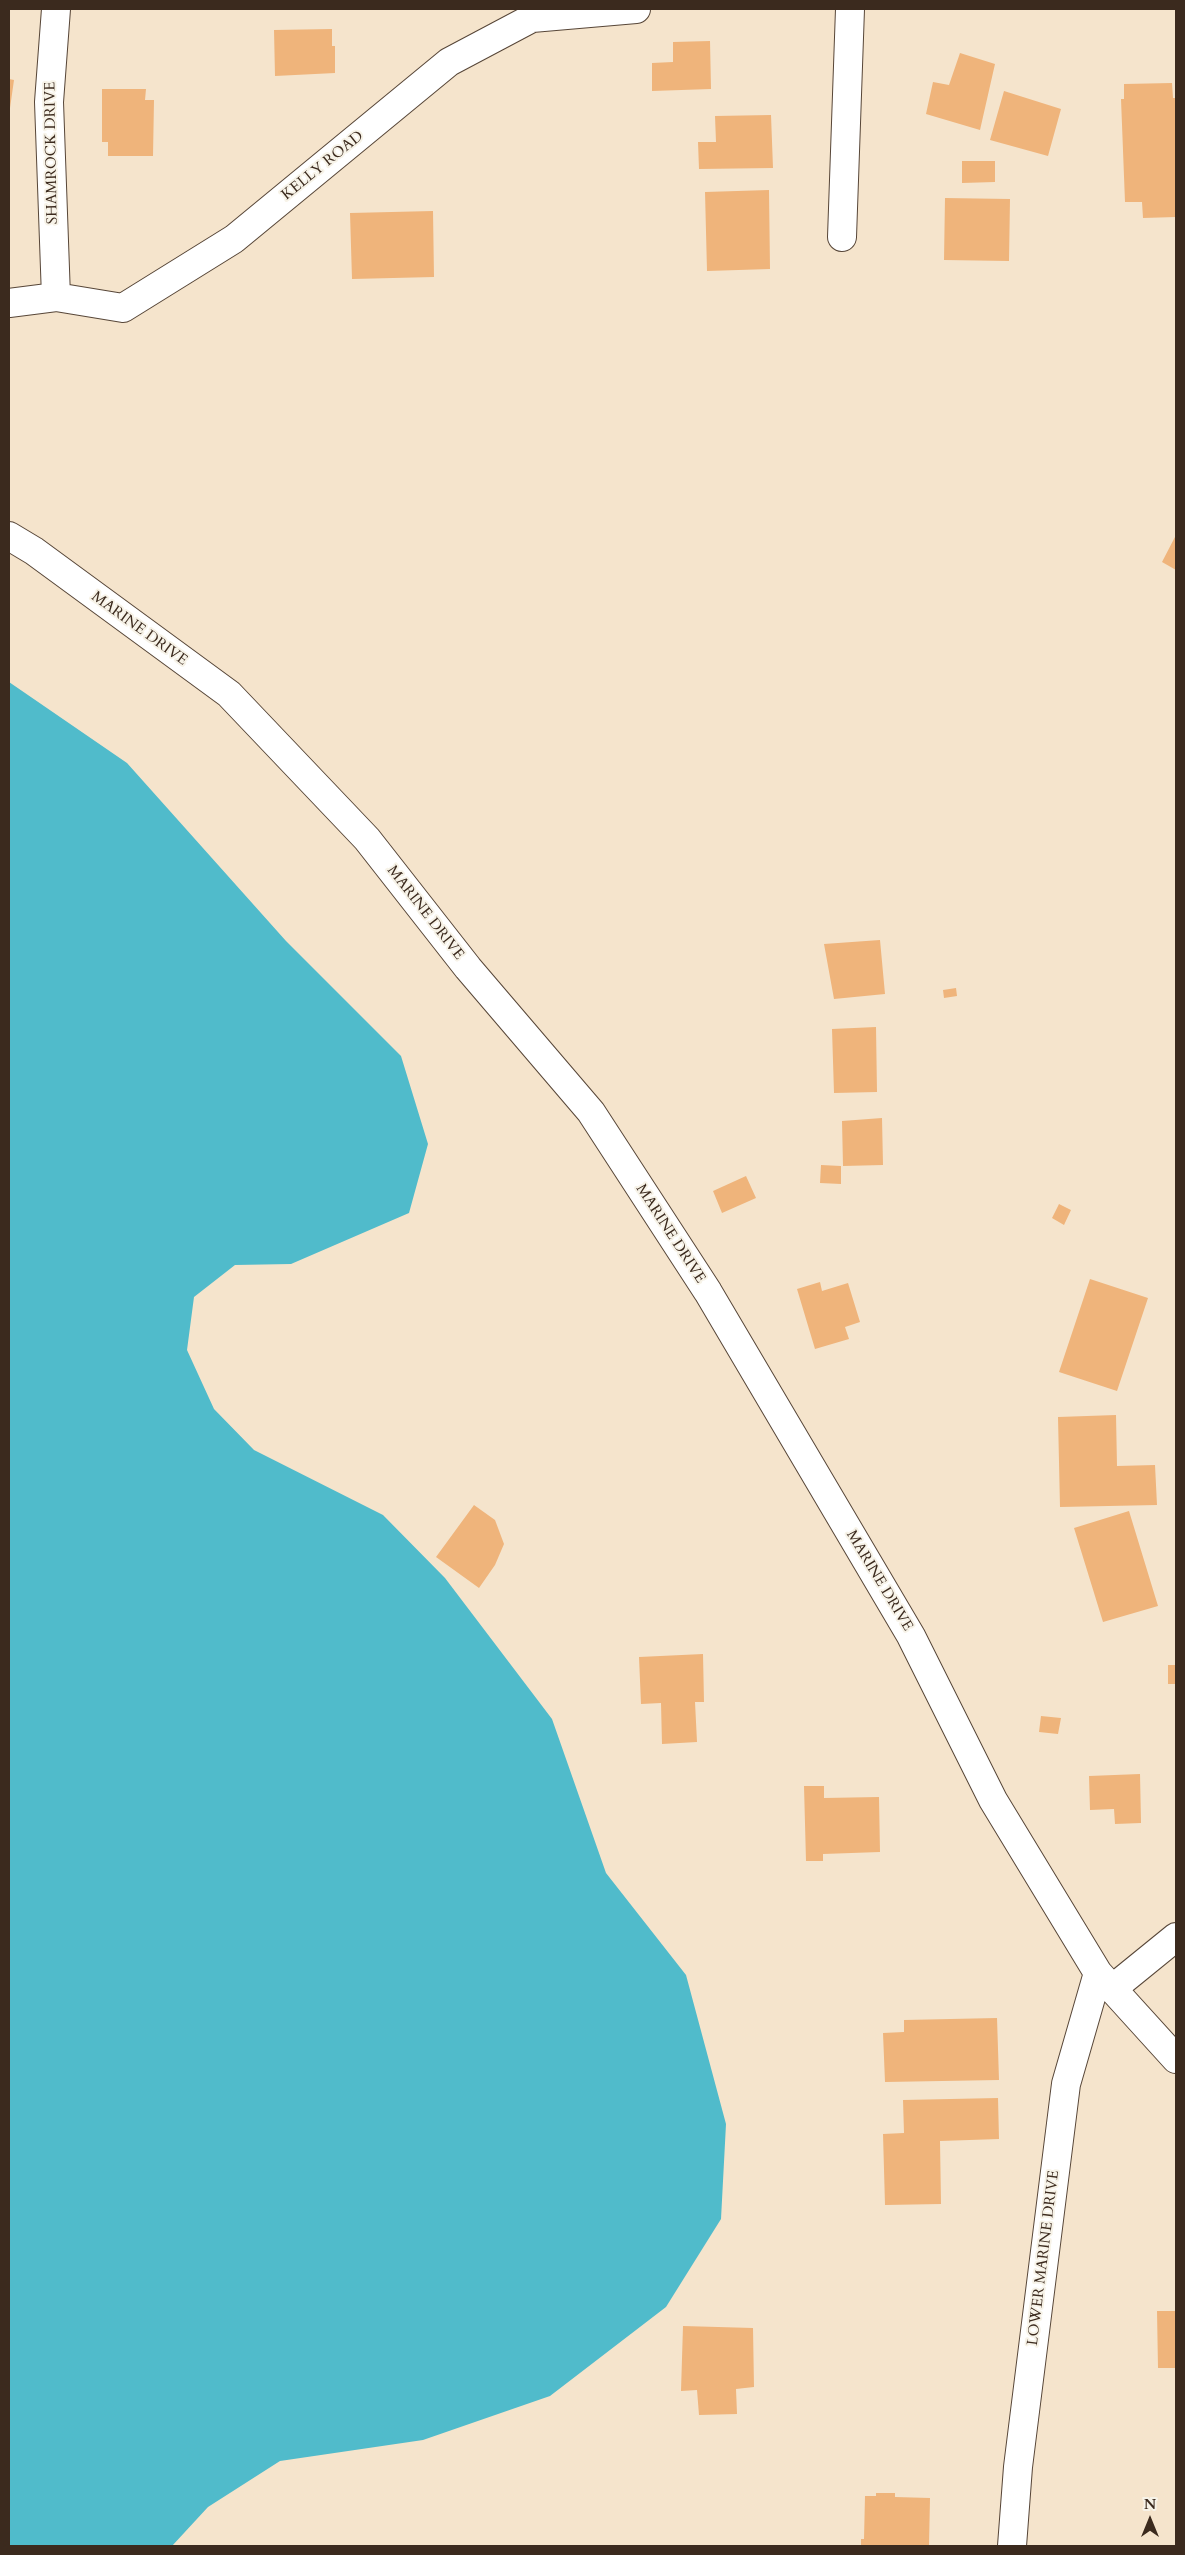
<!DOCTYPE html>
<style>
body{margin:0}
#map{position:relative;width:1185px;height:2555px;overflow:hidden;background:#f5e4cc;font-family:Cardo,serif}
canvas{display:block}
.frame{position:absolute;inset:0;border:10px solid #3b2a1e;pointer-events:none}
.north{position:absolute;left:1125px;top:2495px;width:50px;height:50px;-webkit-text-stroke:4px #f7f3e8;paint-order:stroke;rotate:0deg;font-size:14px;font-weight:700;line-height:20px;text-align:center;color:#3b2a1e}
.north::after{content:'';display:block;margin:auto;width:18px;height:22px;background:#3b2a1e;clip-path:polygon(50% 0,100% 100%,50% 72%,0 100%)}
</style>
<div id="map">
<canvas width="1185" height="2555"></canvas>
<div class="frame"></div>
<div class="north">N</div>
</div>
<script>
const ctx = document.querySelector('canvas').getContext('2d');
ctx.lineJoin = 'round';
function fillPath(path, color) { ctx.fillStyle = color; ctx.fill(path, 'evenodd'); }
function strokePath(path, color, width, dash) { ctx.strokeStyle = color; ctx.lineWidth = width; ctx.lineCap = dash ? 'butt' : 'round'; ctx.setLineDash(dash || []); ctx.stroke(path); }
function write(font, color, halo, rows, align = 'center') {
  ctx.font = font + ' Cardo,serif'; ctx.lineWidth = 4; ctx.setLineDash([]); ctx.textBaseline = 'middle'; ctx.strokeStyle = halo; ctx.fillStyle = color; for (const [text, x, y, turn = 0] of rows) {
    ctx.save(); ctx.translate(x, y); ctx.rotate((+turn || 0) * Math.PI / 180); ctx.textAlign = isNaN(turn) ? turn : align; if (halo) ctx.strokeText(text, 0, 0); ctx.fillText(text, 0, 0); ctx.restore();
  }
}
const water = new Path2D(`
 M9 682 127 763 286 941 401 1056 428 1144 409 1213 291 1264 235 1265 194 1297 187 1350 214 1409 254 1450 383 1515 445 1578 552 1719 606 1873 686 1975 726 2124 721 2219 666 2307 550 2396 423 2440 280 2461 208 2507 172 2546H9Z`);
const building = new Path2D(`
 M332 29V46H335V73L275 76 274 30Z
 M710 41 711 89 652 91V63L673 62V42Z
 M960 53 995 64 980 130 926 114 933 82 949 85Z
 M9 79 14 80 10 108H9Z
 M1172 83 1173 98H1176V217L1143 218 1142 202H1125L1121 99H1124V84Z
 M102 89H146L145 100H154L153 156H108V142H102Z
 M1004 91 1061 109 1048 156 990 140Z
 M771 115 773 168 699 169 698 142H716L715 116Z
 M962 161H995V182L962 183Z
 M769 190 770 269 707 271 705 192Z
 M945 198 1010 199 1009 261 944 260Z
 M433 211 434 277 352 279 350 213Z
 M1176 535V570L1162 562Z
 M880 940 885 994 834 999 824 944Z
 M956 988 957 996 944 998 943 990Z
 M876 1027 877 1092 834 1093 832 1029Z
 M882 1118 883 1165 843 1166 842 1121Z
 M821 1165 841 1166V1184L820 1183Z
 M746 1176 756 1198 722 1213 713 1191Z
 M1059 1204 1071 1210 1064 1225 1052 1218Z
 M1090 1279 1148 1298 1117 1391 1059 1372Z
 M820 1282 822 1291 848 1283 860 1322 845 1327 849 1339 815 1349 797 1289Z
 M1116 1415 1117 1466 1155 1465 1157 1505 1060 1507 1058 1417Z
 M474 1505 495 1520 504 1544 495 1565 479 1588 436 1557Z
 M1129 1511 1158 1606 1103 1622 1074 1528Z
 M703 1654 704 1702H695L697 1742 662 1744 661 1703 641 1704 639 1657Z
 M1168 1665H1176V1684H1168Z
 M1041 1716 1061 1718 1058 1734 1039 1732Z
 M1140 1774 1141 1823 1115 1824 1114 1809 1090 1810 1089 1776Z
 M804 1786H824V1798L879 1797 880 1852 823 1854V1861H806Z
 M997 2018 999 2080 885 2082 883 2033 904 2032V2020Z
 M998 2098 999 2139 940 2141 941 2204 885 2205 883 2134 904 2133 903 2100Z
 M1157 2311H1176V2368H1158Z
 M683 2326 753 2328 754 2387 736 2389 737 2414 699 2415 697 2390 681 2391Z
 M876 2493H895V2497L930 2498 929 2546H861V2539H864L865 2496H876Z`);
const minor = new Path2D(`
 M56 9 49 102 56 297
 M842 237 850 9
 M9 303 56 297 123 308 234 239 449 62 532 18 636 9
 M9 536 34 551 229 694 367 839 468 968 591 1112 708 1292 911 1636 993 1800 1098 1973 1176 2059
 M1112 1989 1176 1937
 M1012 2546 1018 2467 1066 2084 1098 1973`);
const streetNames = [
 ["SHAMROCK DRIVE",52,153,-91],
 ["KELLY ROAD",323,166,-39],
 ["MARINE DRIVE",139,629,36],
 ["MARINE DRIVE",425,913,52],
 ["MARINE DRIVE",670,1234,57],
 ["MARINE DRIVE",879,1581,59],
 ["LOWER MARINE DRIVE",1044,2258,-83]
];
fillPath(water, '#50bbcb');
fillPath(building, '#efb47b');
strokePath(minor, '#574638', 30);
strokePath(minor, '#fff', 28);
write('15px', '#3b2a1e', '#f7f3e8', streetNames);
</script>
